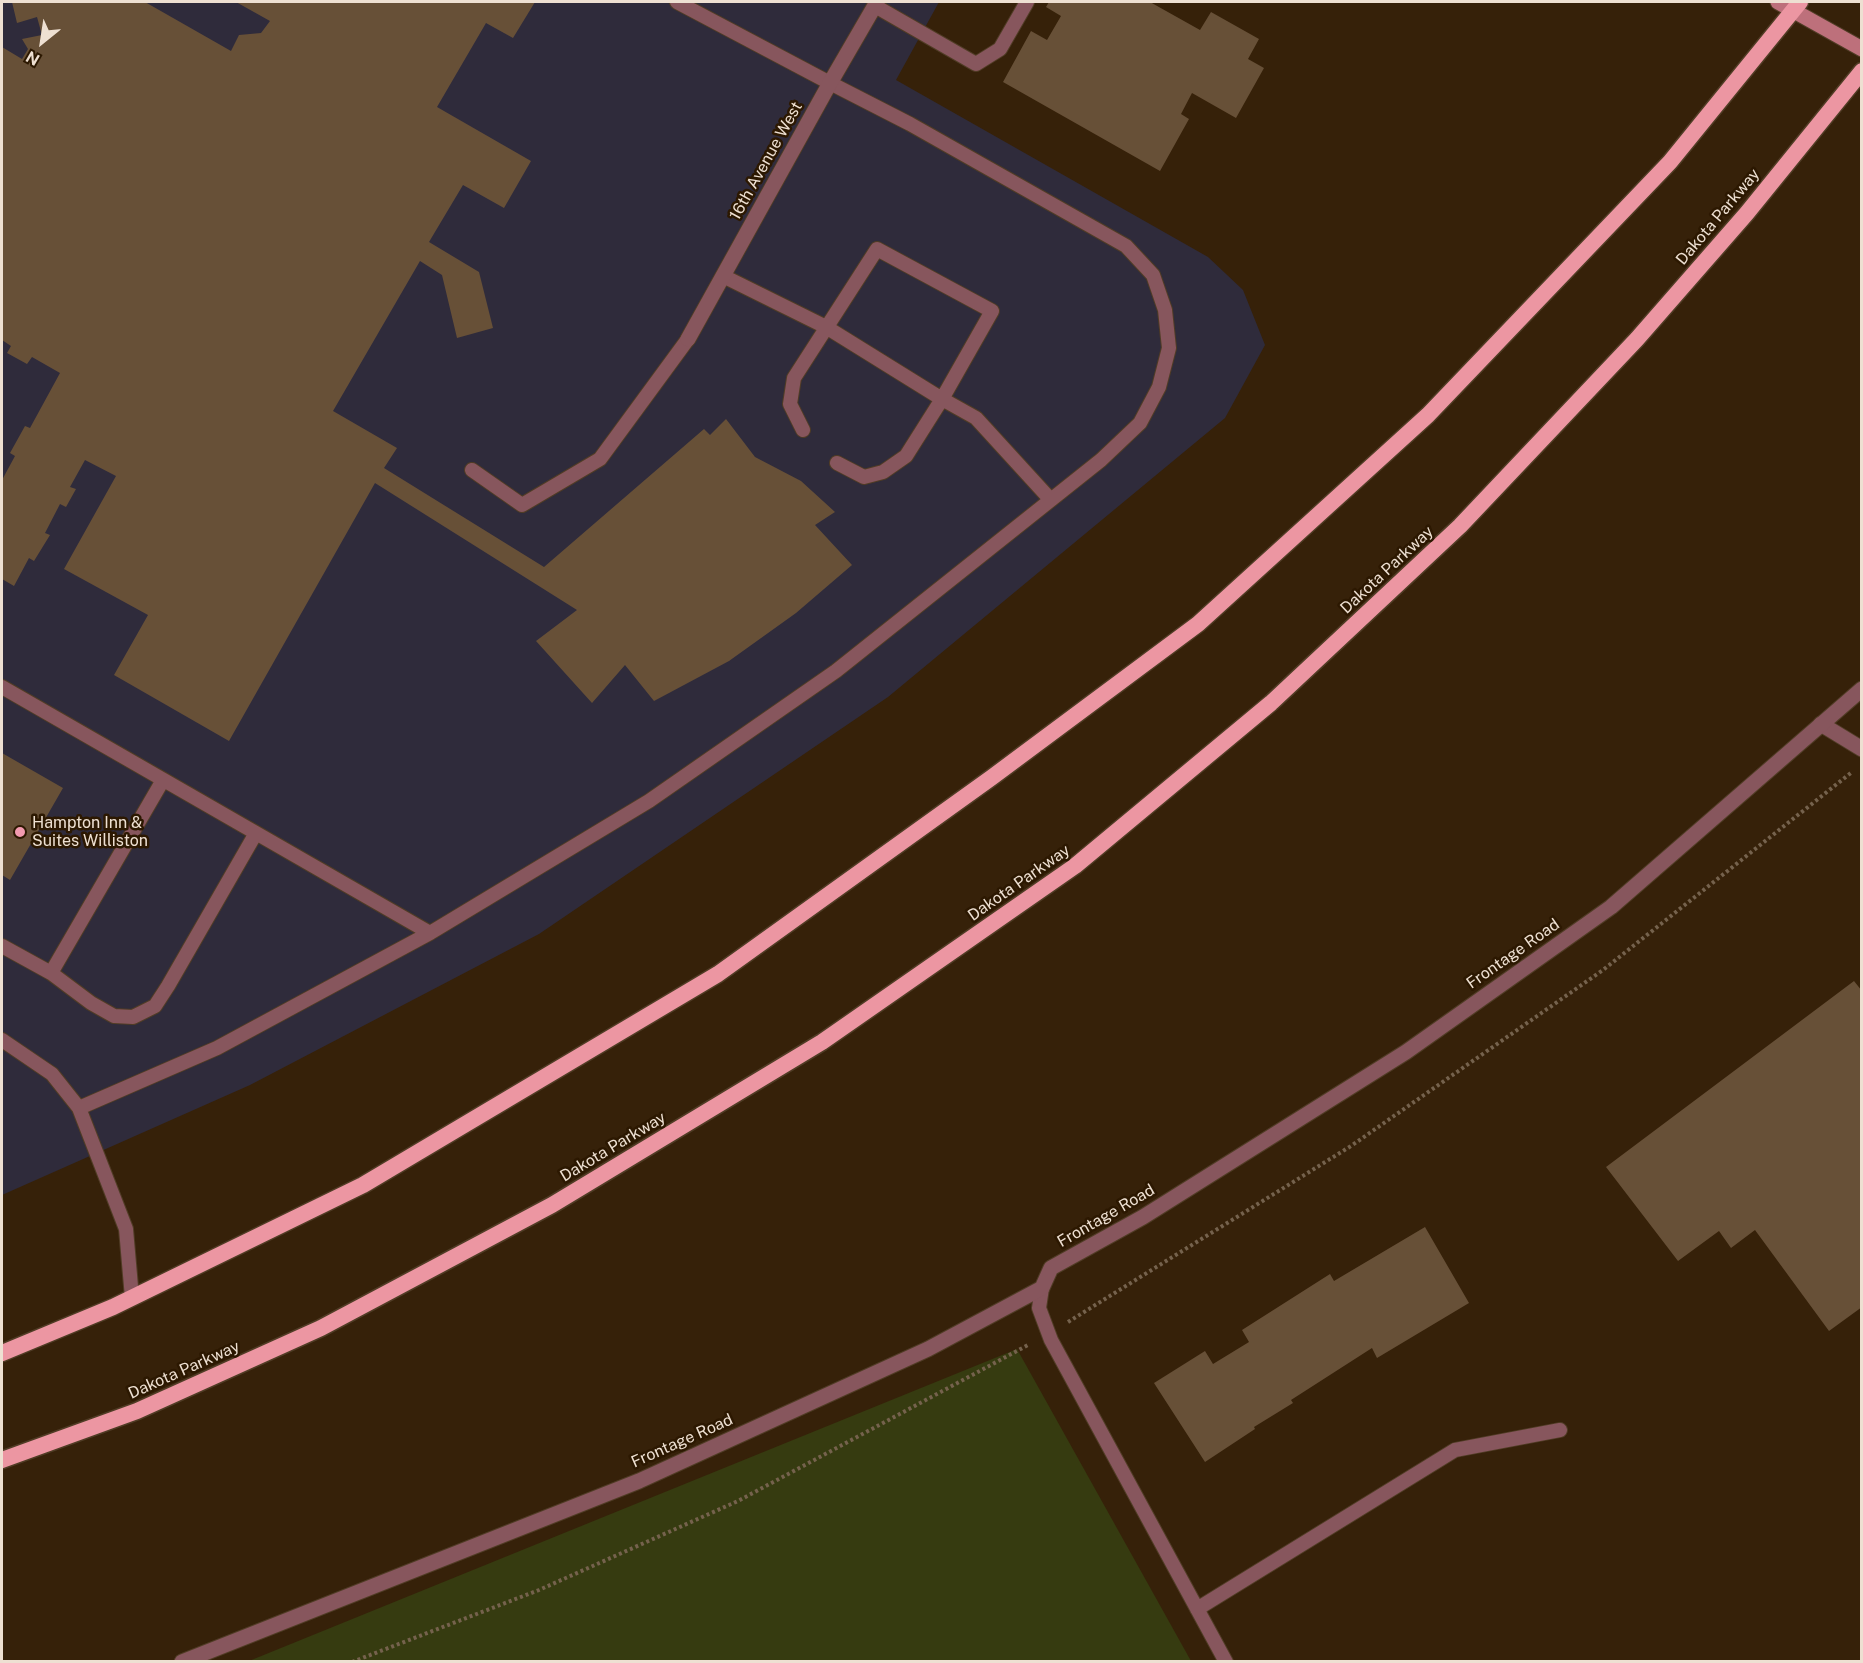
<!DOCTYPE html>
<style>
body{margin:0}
#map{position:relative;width:1863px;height:1663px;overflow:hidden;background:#362109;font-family:"Public Sans",sans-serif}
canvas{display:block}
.frame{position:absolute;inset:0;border:3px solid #eee0d2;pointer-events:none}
.north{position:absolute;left:12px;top:12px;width:60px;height:60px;-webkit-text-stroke:4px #2c1801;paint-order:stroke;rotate:210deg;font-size:16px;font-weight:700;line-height:24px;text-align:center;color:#eee0d2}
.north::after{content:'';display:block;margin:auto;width:21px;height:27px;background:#eee0d2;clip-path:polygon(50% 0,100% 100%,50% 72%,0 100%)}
</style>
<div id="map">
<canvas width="1863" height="1663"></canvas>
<div class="frame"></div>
<div class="north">N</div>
</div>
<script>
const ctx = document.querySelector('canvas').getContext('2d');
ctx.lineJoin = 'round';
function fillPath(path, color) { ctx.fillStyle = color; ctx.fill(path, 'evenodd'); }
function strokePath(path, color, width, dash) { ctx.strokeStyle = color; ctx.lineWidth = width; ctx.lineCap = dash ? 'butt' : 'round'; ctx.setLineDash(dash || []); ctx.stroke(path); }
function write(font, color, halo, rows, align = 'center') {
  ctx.font = font + ' "Public Sans",sans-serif'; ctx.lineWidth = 5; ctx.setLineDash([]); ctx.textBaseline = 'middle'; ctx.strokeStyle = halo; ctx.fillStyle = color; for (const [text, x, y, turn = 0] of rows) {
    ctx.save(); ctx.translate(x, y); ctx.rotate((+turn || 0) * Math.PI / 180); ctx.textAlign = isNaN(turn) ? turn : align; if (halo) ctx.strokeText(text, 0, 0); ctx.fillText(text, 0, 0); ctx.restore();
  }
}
const medical = new Path2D(`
 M2 2H939L896 80 1208 257 1243 290 1265 345 1225 418 888 697 539 934 250 1085 2 1195Z`);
const green = new Path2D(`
 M1017 1349 1191 1661H249Z`);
const building = new Path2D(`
 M12 2H145L231 51 239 35 261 33 270 21 236 2H535L513 38 486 23 437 107 531 161 504 208 463 185 429 242 479 272 493 328 457 338 442 275 420 261 333 411 397 448 384 468 544 567 704 429 710 435 726 419 755 457 801 481 835 512 815 525 852 565 796 613 729 661 654 701 625 665 592 703 536 641 577 610 375 483 229 741 114 675 148 615 64 569 116 476 85 460 70 487 76 489 66 507 60 504 45 533 50 535 34 561 29 558 14 586 2 579V480L15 456 10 453 25 426 30 428 60 373 32 357 27 364 7 353 11 346 2 340V47L22 59 28 49 22 39 42 35 37 17 17 23Z
 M1049 2H1150L1200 30 1211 12 1259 39 1248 59 1264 68 1236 118 1192 93 1181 114 1189 119 1160 171 1003 82 1031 31 1047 40 1061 16 1046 7Z
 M2 753 63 788 10 880 2 875Z
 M1854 981 1862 991V1307L1829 1331 1755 1230 1731 1248 1719 1231 1678 1261 1606 1167Z
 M1425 1227 1469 1303 1377 1358 1372 1348 1291 1400 1293 1403 1254 1427 1255 1429 1205 1462 1154 1383 1205 1351 1213 1364 1249 1342 1242 1330 1330 1274 1334 1281Z`);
const path = new Path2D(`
 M1068 1322 1351 1146 1603 970 1852 772
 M352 1662 539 1590 738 1501 1028 1345`);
const service = new Path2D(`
 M875 6 976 64 1000 49 1027 2
 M723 276 826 327 942 399 976 418 1050 499
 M803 430 790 404 794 378 877 249 992 311 942 399 906 456 883 472 864 477 837 463
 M472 470 522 505 600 459 688 339
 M2 687 430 933
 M2 946 51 973 163 780
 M51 973 91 1003 114 1016 133 1017 155 1006 168 986 256 833
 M2 1040 52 1074 79 1108 126 1229 132 1298
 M79 1108 217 1048 430 933 649 801 836 671 1101 460 1140 423 1159 387 1169 348 1165 310 1153 275 1126 246 910 124 830 83 677 2
 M1042 1288 1039 1308 1051 1340 1226 1662
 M1197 1609 1455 1450 1560 1430`);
const minor = new Path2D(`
 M688 339 830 83 877 2
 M1821 724 1862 749`);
const tertiary = new Path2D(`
 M182 1662 639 1481 928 1349 1042 1288 1051 1268 1143 1217 1406 1052 1611 907 1862 689`);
const secondary = new Path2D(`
 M1778 2 1862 49`);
const trunk = new Path2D(`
 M2 1353 113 1307 363 1185 718 974 991 778 1198 624 1428 415 1670 162 1800 2
 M2 1460 137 1411 321 1328 552 1205 822 1042 1075 866 1271 703 1460 526 1637 339 1747 213 1862 71`);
const markers = [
 [20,832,6,"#f29aaf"]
];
const streetNames = [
 ["16th Avenue West",766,161,-61],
 ["Dakota Parkway",1718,217,-50],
 ["Dakota Parkway",1387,570,-43],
 ["Dakota Parkway",1019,883,-35],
 ["Frontage Road",1513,954,-35],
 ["Dakota Parkway",613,1147,-31],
 ["Frontage Road",1106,1216,-30],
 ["Dakota Parkway",184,1370,-24],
 ["Frontage Road",682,1441,-24]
];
const poiNames = [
 ["Hampton Inn &",32,823],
 ["Suites Williston",32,841]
];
fillPath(medical, '#2f2b3b');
fillPath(green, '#363b10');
fillPath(building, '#675037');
strokePath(service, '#503c25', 16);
strokePath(minor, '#503c25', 17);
strokePath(tertiary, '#503c25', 17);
strokePath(secondary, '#503c25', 17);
strokePath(trunk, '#503c25', 19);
strokePath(path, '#75624d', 4, [3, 3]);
strokePath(service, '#87565d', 14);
strokePath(minor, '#87565d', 15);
strokePath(tertiary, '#87565d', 15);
strokePath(secondary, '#bd707b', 15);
strokePath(trunk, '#ec96a2', 16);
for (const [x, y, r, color] of markers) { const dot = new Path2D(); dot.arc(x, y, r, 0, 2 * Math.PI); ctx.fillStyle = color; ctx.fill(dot); strokePath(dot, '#2c1801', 2); }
write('16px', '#eee0d2', '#2c1801', streetNames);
write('16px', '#eee0d2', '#2c1801', poiNames, 'left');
</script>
